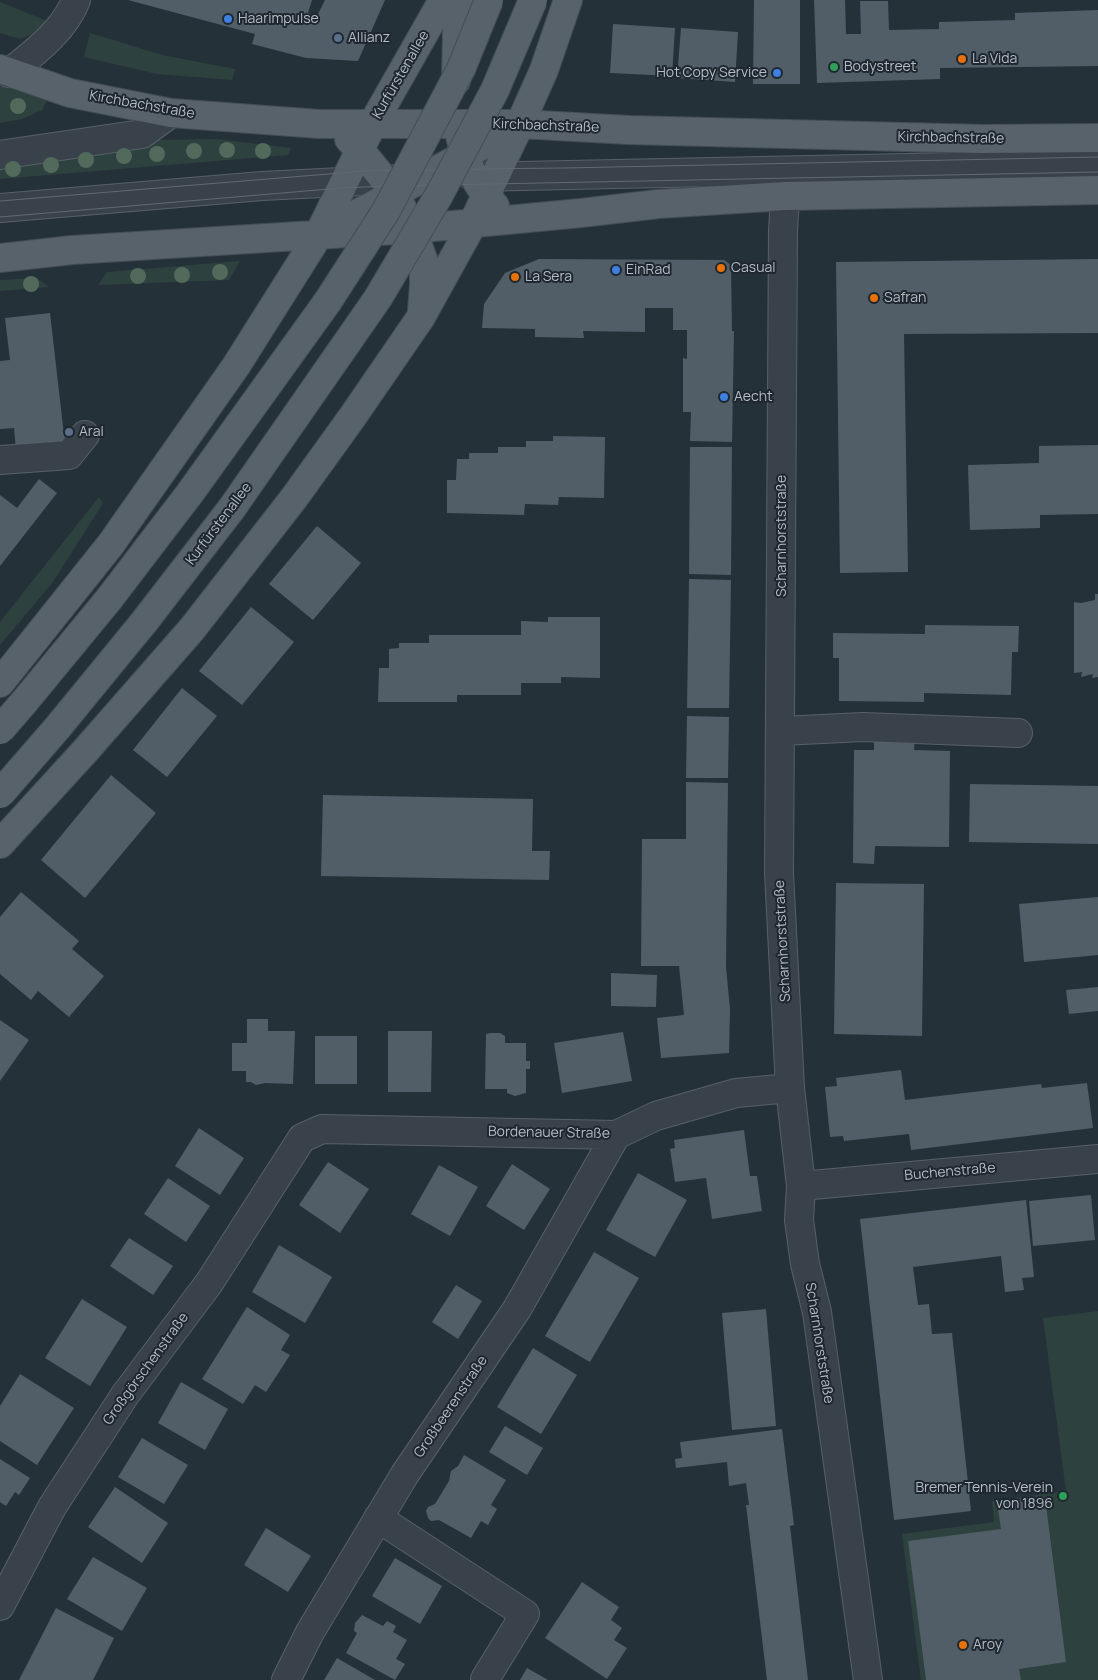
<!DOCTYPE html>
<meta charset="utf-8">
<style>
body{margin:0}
canvas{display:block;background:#253139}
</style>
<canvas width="1098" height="1680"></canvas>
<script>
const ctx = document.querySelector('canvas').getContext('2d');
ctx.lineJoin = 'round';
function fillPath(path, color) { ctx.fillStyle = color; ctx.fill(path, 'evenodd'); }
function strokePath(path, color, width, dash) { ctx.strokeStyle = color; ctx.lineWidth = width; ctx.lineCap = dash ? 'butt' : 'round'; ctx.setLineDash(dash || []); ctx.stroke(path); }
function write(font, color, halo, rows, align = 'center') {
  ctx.font = font + ' Manrope,sans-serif'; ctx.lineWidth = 4; ctx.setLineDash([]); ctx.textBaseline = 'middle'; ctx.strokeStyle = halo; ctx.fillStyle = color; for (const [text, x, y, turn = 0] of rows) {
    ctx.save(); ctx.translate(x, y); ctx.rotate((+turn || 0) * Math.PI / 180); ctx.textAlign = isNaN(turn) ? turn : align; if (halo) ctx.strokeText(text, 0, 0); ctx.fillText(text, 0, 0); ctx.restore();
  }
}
const green = new Path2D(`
 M0 2 47 21 37 32 20 39 0 33Z
 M90 33 162 55 235 69 232 80 157 74 84 57Z
 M0 84 47 100 42 110 22 119 0 123Z
 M217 139 291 148 288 155 0 179V164L156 140Z
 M240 261 229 280 98 285 107 272Z
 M37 278 49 287 0 291V280Z
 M99 497 103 503 53 582 0 645V622Z
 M1098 1311V1680H921L902 1534 994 1522 992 1501 1066 1491 1043 1318Z`);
const building = new Path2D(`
 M128 0H312L308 13 317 16 325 0H385L358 61 306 58 252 44 255 34Z
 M754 0H800V84H753Z
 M814 0H845L846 34H861L860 1H888L889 30 939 29V22L1015 20V13L1098 10V66L940 68V79L817 83Z
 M613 24 675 28 672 76 610 73Z
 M681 28 738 32 735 82 677 78Z
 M539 259 724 260 731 265 732 331H734L732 442 690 441 691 412H683V358L687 359V330H673V308H645V332L583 331 584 338 535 337V329L482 328 484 304 505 273Z
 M1098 259V333L904 334 908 572 840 573 836 262Z
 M50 313 65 444 16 450 14 428 0 429V361L10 360 5 318Z
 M553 436 605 437 604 498 559 497 558 505 525 504 524 515 447 513V480H456L457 459H469V453H498V447H526V441H553Z
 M1098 445V514L1040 515V528L970 530 968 465 1039 463V446Z
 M690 447H732L731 575 689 574Z
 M39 479 57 493 0 566V495L17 508Z
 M317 526 361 563 313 620 269 584Z
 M689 579 731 580 729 708H687Z
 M1095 594H1098V677L1092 678 1093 674 1081 677 1082 672 1074 673V602L1081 603 1095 600Z
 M251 607 294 642 242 705 199 671Z
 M548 617H600V678L561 677V683H521V695H457V702H378L379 668H389V649L399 648V643H429V635H521V621L548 622Z
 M925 625 1019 626 1018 652H1012L1011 695 924 693V702L839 701V658H833V633L925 634Z
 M182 688 217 716 167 777 133 750Z
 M687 716 729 717 728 778H686Z
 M874 736H915L914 750 950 751 949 847 875 846 874 864 853 863 854 750H874Z
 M111 775 156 813 85 898 41 860Z
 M686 782 728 783 726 967 730 1009 729 1053 661 1058 657 1018 684 1015 679 966H641L642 839H686Z
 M970 784 1098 786V844L969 842Z
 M323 795 533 799 532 851H550L549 880 321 876Z
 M836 883 924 884 922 1036 834 1034Z
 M21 892 79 941 72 949 104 976 69 1017 38 991 31 1000 0 974V917Z
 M1098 897V955L1024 962 1019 904Z
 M611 973 657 975 656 1007 611 1006Z
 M1098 987V1011L1069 1014 1066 990Z
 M247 1019H268V1031H295L293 1084 265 1083 256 1085 251 1082H246V1071H232V1043H247Z
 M0 1020 29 1040 0 1081Z
 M388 1031H432L431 1092H388Z
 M623 1032 632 1081 562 1093 554 1043Z
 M490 1033H500L505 1036V1043H526V1061H530V1069H526V1093L515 1096 507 1093V1089H485L486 1034Z
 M315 1036H357V1084H315Z
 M901 1070 905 1100 1041 1084 1042 1088 1087 1083 1093 1128 911 1150 909 1134 844 1141 843 1136 830 1137 825 1087 837 1086 836 1078Z
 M199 1128 244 1158 220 1195 175 1166Z
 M744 1130 750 1176H757L762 1211 712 1219 706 1178 675 1182 670 1149 675 1148 674 1140Z
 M328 1162 369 1189 340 1233 299 1205Z
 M512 1164 550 1189 524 1230 486 1206Z
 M439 1165 478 1187 450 1236 411 1214Z
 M638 1173 687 1200 655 1257 606 1230Z
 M168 1178 210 1206 186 1242 144 1214Z
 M1091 1195 1095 1240 1033 1246 1029 1201Z
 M1026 1200 1034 1277 1022 1278 1024 1290 1005 1292 1001 1256 913 1267 918 1305 929 1304 932 1334 952 1333 971 1511 894 1520 860 1219Z
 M129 1238 173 1266 153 1295 110 1266Z
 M279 1245 332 1277 305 1323 252 1292Z
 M594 1252 639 1278 590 1362 545 1336Z
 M456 1285 482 1301 458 1339 432 1322Z
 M82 1299 127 1327 90 1386 45 1358Z
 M247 1307 290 1335 281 1350 290 1355 266 1392 255 1385 243 1404 202 1379Z
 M766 1309 776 1426 732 1430 722 1313Z
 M533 1348 577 1375 541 1434 497 1407Z
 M20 1374 74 1408 37 1465 0 1441V1406Z
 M181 1382 228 1409 205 1450 158 1423Z
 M505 1426 543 1448 527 1475 489 1452Z
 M782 1429 794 1525 790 1526 808 1680H767L746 1505H749L746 1483 729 1486 727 1462 676 1468 675 1459 682 1458 680 1442Z
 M142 1438 188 1465 164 1504 118 1477Z
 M464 1455 506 1480 491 1505 497 1509 488 1525 481 1521 471 1538 439 1520 431 1521 428 1518 426 1511 428 1507 435 1504 449 1481 451 1471 458 1466Z
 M0 1459 30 1478 19 1495 15 1492 6 1506 0 1502Z
 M115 1487 168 1523 142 1563 88 1527Z
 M1045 1497 1066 1662 1019 1669 1021 1680H926L908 1541 1001 1529 997 1503Z
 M266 1528 311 1556 288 1592 244 1565Z
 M93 1557 147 1588 122 1631 67 1599Z
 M395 1558 442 1586 420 1624 372 1596Z
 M582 1582 619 1607 611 1620 622 1628 614 1640 627 1648 607 1679 545 1638Z
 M56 1608 114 1638 93 1680H19Z
 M362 1615 383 1626 387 1621 396 1626 393 1632 407 1640 396 1659 405 1664 395 1680 346 1653 357 1633 354 1631 355 1623Z
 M337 1658 375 1680H324Z
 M527 1668 548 1680H520Z`);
const minor = new Path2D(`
 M9 73C34 53 64 31 76 0
 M0 155 142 134 171 113
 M473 177 1098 164
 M785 196 783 231 779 873 790 1088 801 1186 799 1220 805 1264 817 1312 868 1680
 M0 208 262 186 402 179
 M0 460 69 455 85 435
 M781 731 863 727 1018 733
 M801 1186 1098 1159
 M378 1518 525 1614 485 1679
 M0 1606 52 1507 125 1395 209 1283 302 1138 322 1129 616 1135 656 1116 736 1093 790 1088
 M286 1680 310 1632 405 1474 517 1309 616 1135`);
const major = new Path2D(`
 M0 69 70 93 171 113 319 124H520L629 130 983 139 1098 138
 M456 81 457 33 460 0
 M459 131C465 161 474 183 495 206
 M349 139 360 150 395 193 412 229 424 262V285L422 311
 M324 232 519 125
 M0 258 72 250 412 229 581 213 658 204 785 196 1098 190
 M0 683 111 544 236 366 318 236 372 125 443 0
 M0 844 86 750 192 629 294 498 353 416 421 317 473 223 520 124 544 70 568 0`);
const tram = new Path2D(`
 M0 201 377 170C439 171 501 168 564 168L1098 157
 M0 217 341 188 389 186 1098 172`);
const majorBridge = new Path2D(`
 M0 730 25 701 109 599 190 493 328 301 386 211 461 69 489 0
 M0 794 58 727 144 622 232 508 378 298 439 195 495 90 533 0`);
const trees = [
 [18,106],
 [227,150],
 [194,151],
 [263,151],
 [157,154],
 [124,156],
 [86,160],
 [51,165],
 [13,169],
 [220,272],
 [182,275],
 [138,276],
 [31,284]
];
const markers = [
 [228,19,5,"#3f7fe0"],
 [338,38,5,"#5c6f8a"],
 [962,59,5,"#e8710a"],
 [834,67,5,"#2e9e5b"],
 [777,73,5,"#3f7fe0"],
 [721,268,5,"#e8710a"],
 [616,270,5,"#3f7fe0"],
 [515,277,5,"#e8710a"],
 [874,298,5,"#e8710a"],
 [724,397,5,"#3f7fe0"],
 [69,432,5,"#5c6f8a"],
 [1063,1496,5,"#2e9e5b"],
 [963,1645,5,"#e8710a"]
];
const poiNames = [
 ["Haarimpulse",238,19],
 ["Allianz",348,38],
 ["La Vida",972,59],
 ["Bodystreet",844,67],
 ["Hot Copy Service",767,73,"right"],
 ["Casual",731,268],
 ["EinRad",626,270],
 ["La Sera",525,277],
 ["Safran",884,298],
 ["Aecht",734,397],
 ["Aral",79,432],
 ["Bremer Tennis-Verein",1053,1488,"right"],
 ["von 1896",1053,1504,"right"],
 ["Aroy",973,1645]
];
const streetNames = [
 ["Kurfürstenallee",401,75,-60],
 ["Kirchbachstraße",142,105,10],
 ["Kirchbachstraße",546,126,2],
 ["Kirchbachstraße",951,138,1],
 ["Kurfürstenallee",219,524,-53],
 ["Scharnhorststraße",782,536,-90],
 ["Scharnhorststraße",783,941,-93],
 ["Bordenauer Straße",549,1133,1],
 ["Buchenstraße",950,1172,-5],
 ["Scharnhorststraße",819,1343,81],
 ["Großgörschenstraße",146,1369,-54],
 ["Großbeerenstraße",451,1407,-56]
];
fillPath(green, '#2d413e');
fillPath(building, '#515d67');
strokePath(minor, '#576068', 30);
strokePath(major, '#454e56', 30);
strokePath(minor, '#39424a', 28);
strokePath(major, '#57626a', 28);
strokePath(tram, '#5f6a73', 1);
strokePath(majorBridge, '#454e56', 30, []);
strokePath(majorBridge, '#57626a', 28);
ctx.fillStyle = '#516a5c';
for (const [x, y] of trees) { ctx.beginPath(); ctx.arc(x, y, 8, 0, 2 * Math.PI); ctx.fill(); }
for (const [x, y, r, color] of markers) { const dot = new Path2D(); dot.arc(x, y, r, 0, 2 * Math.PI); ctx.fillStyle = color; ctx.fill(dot); strokePath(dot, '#1e272f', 2); }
write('14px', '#b4bdc5', '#1e272f', poiNames, 'left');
write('14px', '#b4bdc5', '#1e272f', streetNames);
</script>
